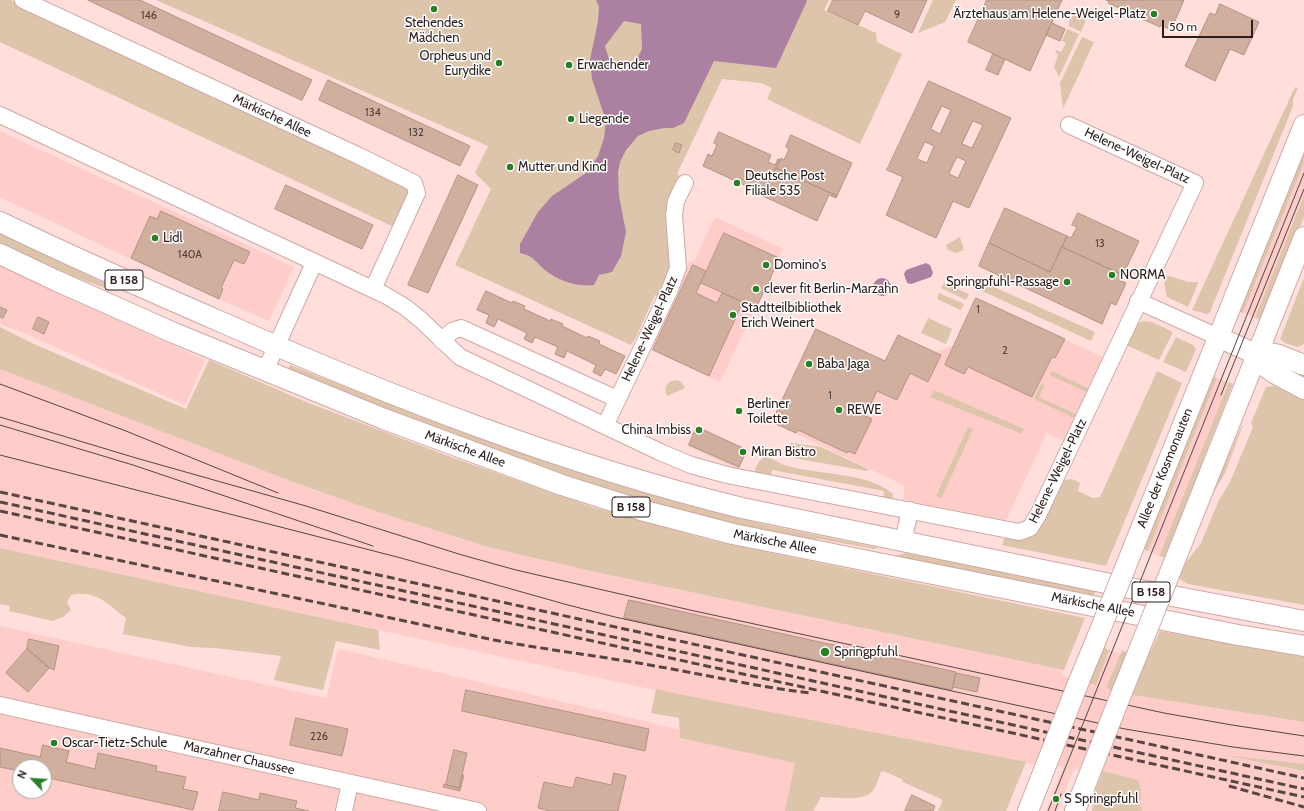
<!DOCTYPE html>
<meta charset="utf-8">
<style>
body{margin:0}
#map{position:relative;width:1304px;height:811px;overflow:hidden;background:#ffdedb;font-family:Cabin,sans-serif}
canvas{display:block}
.north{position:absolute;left:12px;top:759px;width:40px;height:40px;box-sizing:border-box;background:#fff;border:1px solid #aba5a4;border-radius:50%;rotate:295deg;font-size:11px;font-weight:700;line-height:16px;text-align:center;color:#2c1d1c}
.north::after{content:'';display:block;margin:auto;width:14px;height:18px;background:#2c7d28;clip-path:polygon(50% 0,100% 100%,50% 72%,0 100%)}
.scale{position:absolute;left:1162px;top:20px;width:91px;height:18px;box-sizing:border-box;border:2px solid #2c1d1c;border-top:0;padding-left:5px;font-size:12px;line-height:14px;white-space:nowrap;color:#2c1d1c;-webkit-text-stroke:3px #fff;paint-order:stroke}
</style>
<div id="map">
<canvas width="1304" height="811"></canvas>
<div class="north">N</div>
<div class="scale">50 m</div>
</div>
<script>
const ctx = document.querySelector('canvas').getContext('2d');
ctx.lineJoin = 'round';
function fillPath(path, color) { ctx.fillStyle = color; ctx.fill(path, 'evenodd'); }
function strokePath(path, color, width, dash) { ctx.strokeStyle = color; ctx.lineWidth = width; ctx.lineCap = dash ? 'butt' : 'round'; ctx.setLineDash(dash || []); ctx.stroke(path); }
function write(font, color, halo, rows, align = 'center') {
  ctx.font = font + ' Cabin,sans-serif'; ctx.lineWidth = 3; ctx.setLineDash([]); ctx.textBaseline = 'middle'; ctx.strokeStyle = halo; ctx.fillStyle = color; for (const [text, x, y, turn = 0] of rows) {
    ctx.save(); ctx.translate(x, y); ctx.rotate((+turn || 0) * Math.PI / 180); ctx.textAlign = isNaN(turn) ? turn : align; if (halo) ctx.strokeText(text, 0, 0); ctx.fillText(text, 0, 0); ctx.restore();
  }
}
const built = new Path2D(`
 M0 131 294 267 269 321 145 266 0 197Z
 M1304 163V196L1255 318 1243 313Z
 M715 217 783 249 720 382 649 348 689 262 694 261Z
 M0 266 205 360 185 405 24 333 0 324Z
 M976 298 1103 357 1064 441 1047 433 1006 520 903 500 905 486 772 422 816 329 885 361 898 335 935 352 955 345Z
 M0 369 293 482 375 511 488 547 595 572 1064 670 1062 676 1095 685 1109 650 1120 654 1106 688 1133 695 1304 722V764L1231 756 1304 771V811H1094L1109 772 1074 769 1057 811H1046L1063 767 1026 763 678 695 0 548Z
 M1217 378 1229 382 1159 556 1148 551Z
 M696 425 748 449 739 470 687 446Z
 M0 626 326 698 327 697 337 652 340 649 824 764 814 810 816 811H0ZM20 767H44V791H20Z`);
const green = new Path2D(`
 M0 0H11L404 184 408 189 410 196 396 228 0 42Z
 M156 0H829L824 10 876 33 877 42 902 54 860 144 767 99 772 88 761 83 722 79 677 174 682 178 670 268 660 297 655 295 636 337 631 345 455 265 491 189 475 173 488 146Z
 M933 0H956L945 22 918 33Z
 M1082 12 1088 15 1081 32 1069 26V21L1073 15Z
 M1067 29 1079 34 1059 77 1054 67 1058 55 1055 51 1056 50 1061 52 1066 43 1062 41Z
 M1082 37 1094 42 1063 109 1060 83Z
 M1295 87 1298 88 1293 99V106L1210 312 1207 314 1192 310Z
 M1304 143V163L1243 313 1240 312 1285 201 1295 167Z
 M1304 196V217L1263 321 1255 318Z
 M0 233 108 285V289L60 272 0 244Z
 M960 237 964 250 956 253 948 250 946 245Z
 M1167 276H1170L1188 282H1198L1197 286 1188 307 1167 297 1164 283Z
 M1304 278V344L1298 347 1285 343 1280 339Z
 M944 283 969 294 966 300 941 288Z
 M985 283 1095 332 1091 341 982 291 981 288 982 285Z
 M939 293 964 304 961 310 937 299Z
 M928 318 952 329 946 344 921 333Z
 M1143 321 1152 322 1173 332 1159 360 1126 345 1136 325Z
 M0 327 36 345 186 409 209 360 306 402 443 454 592 507 714 541 1085 618 1064 670 595 572 488 547 375 511 293 482 0 369Z
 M1176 337 1193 345 1196 349 1186 372 1163 362Z
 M290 365 448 426 574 471 614 484 695 507 763 524 879 548 874 549 819 539H795L662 507 506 456 288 370Z
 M1052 371 1088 388 1086 392 1050 375Z
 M1157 371 1182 383 1106 566 1002 545 1005 537 1019 540 1029 536 1059 484C1066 479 1072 477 1080 483L1078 491 1093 498 1100 497Z
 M1210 374 1217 378 1148 551 1141 548Z
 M676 380 681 382 685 388 667 396C663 388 667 381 676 380Z
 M1229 382 1233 384 1204 457 1194 496 1168 558 1159 556Z
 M1041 384 1045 385 1039 397 1076 414 1074 418 1034 399Z
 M1274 386 1304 400V605L1188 584 1179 579 1184 565 1201 543 1219 500 1230 482 1253 427 1251 423 1266 387Z
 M934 390 1024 429 1022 434 930 397Z
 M1242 425H1243L1225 473 1209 501 1207 498 1221 473Z
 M968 427 973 429 941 499 936 496Z
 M791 443 821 447 868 469 867 471 788 457 785 455Z
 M764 457C773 457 779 464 787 466 818 475 868 472 893 494L892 502 883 500 884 491 772 470 770 479 754 475C755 468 758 461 764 457Z
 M0 548 378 630 380 650 336 641 323 690 274 680 281 656 215 648 191 647 123 634 126 618C108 604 95 589 71 595L67 602 71 610 63 617 53 621 9 611 10 606 0 604Z
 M906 553 1096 590 1093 597 894 558V556Z
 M1160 631 1304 657V722L1133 695 1145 663Z
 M1102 647 1109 650 1096 685 1087 683Z
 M1122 650 1130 654 1115 691 1106 688Z
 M656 689 678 694 1026 762 1006 811H938L943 800 903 782 902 779 883 771 881 772C879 777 877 784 874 789 866 803 835 797 821 797L813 811H785L795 763 680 738 679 718 651 713Z
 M1225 755 1304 764V771Z
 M1103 771 1138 780 1141 791 1140 807 1143 811H1092L1094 800 1093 796Z`);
const water = new Path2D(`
 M596 0H806L807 1 776 68 714 61 684 123 673 128H664L649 131 638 136 626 150 620 162 618 172 619 196 626 232 621 256 612 272 599 275 594 285C576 287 559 281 545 270 534 261 536 257 520 253V244L538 212 552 196 586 173 598 156 604 138 606 121 592 79 590 60 598 21 599 7ZM624 21 641 24 642 49 634 65 619 72 609 59 605 46Z
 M926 263 930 265 933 273 931 277 911 284 907 283 904 274 906 270Z
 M873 287a9 9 0 1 1 18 0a9 9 0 1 1-18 0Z`);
const building = new Path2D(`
 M88 0H140L312 80 302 100Z
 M833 0H927L912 33 865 11 858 25 828 11Z
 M987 0H1062L1030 71 968 42Z
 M1106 0H1184L1171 30 1161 25 1160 27 1108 3 1109 1Z
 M1220 4 1259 22 1244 55 1230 49 1215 81 1185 66 1210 13 1215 15Z
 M1052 23 1065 29 1060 41 1046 35Z
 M993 54 1005 59 998 75 986 70Z
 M328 80 470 146 460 166 319 100Z
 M929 81 1011 118 969 208 953 201 936 238 886 215 903 177 887 170ZM942 106 951 110 940 134 931 129ZM973 121 983 125 972 148 962 144ZM925 142 934 146 927 163 917 159ZM957 157 966 161 958 178 949 174Z
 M719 132 771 155 768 162 775 165 778 159 780 160 764 194 703 166 708 154 712 156 717 145 714 143Z
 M791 135 852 163 837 196 776 168 781 158 784 160 789 149 786 147Z
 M676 143 682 145 679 153 673 150Z
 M776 168 837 196 836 198 829 195 817 221 763 196Z
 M458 175 478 185 428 293 408 285Z
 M286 185 373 225 362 249 275 209Z
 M1005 208 1067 236 1050 272 989 243Z
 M161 211 250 252 244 264 234 260 221 288 223 289 219 299 131 258 150 216 157 219Z
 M1078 213 1139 241 1123 275 1062 247 1067 236 1071 238 1077 227 1072 225Z
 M724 233 779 258 770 279 771 281V285L768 287H766L756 308 701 283Z
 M989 243 1050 272 1062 247 1123 275 1121 281 1126 283 1116 305 1111 303 1102 324 979 266Z
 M693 265 706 271 696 293 717 303 722 293 743 302 709 376 653 350Z
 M486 291 512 303 513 301 525 306 524 309 550 321 551 319 563 324 562 326 587 338 588 336 600 341 599 344 625 356 616 374 605 369 601 376 593 372 596 365 567 351 564 358 555 354 558 347 535 337 532 343 524 339 527 333 498 319 494 327 486 323 489 315 477 310Z
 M976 298 1065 339 1055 358 1052 357 1032 397 968 367 964 374 945 365Z
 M0 307 7 310 3 318 0 317Z
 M38 317 49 322 44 334 33 329Z
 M816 329 885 361 898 335 941 355 928 382 910 373 897 400 877 391 865 416 872 419 855 454 848 451 847 453 798 430 796 433 772 422Z
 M697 427 747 450 739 467 689 445Z
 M629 600 956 672 952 690 624 618Z
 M29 639 59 646 54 670 46 666 47 665 27 649Z
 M27 649 49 668 28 692 6 673Z
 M956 673 980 678 977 692 953 687Z
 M466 690 649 729 645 751 462 711Z
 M296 718 348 729 342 756 290 745Z
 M43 745 69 751 66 762 95 769 98 753 157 766 156 771 186 777 183 789 198 792 193 810 44 777V767H20V771L0 767V748L40 757Z
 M454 750 467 753 459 788 446 785Z
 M614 773 626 776 618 811H550L538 808 544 782 573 788 576 777 611 785Z
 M462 775H464L460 791 443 787 444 784 459 788Z
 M223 792 259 800 260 793 297 801 295 808 309 811H219Z
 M912 795 935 806 933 811H905Z`);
const minor = new Path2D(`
 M23 0 357 155 414 183 417 193 373 289
 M0 115 385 295 405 307 421 320 460 357 660 452 691 465 727 475 1019 532 1030 528 1038 515 1195 183 1069 125
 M1138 301 1218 337
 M442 341 452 331 461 328 617 399
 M265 371 314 263
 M605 426 670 289 678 268 674 215 676 201 685 183
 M903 542 910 510
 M0 705 478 811
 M344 811 350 783`);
const major = new Path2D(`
 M0 222C72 257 145 289 219 321 389 396 562 464 742 508L1130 588 1304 621
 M0 254 57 281 174 333 384 419 562 485 641 510 733 534 1238 635 1304 646
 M1218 337 1258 355 1270 353 1279 355 1304 365
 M1258 355 1266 367 1274 373 1304 389
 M1134 546 1304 125
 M1175 560 1304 237
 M1079 681 1094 645
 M1122 692 1135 660
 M1028 811 1041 778
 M1075 811 1082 793`);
const tram = new Path2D(`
 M0 384 126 431 278 493
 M1221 395 1304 189
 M0 417 136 458 306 506 462 555 516 570 690 610 1164 713 1232 725 1304 736
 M0 425 133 465 373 546
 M0 455 401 558 568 605 615 617 1125 729 1233 747 1304 756
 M1048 811 1304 173
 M1055 811 1061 794`);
const rail = new Path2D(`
 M0 492 1304 778
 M0 502 1304 789
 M0 511 1304 797
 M0 535 494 640C547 650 601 656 655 666 707 675 758 687 810 693
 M1229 786 1304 807`);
const majorBridge = new Path2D(`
 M1094 645 1134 546
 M1135 660 1175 560
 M1041 778 1079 681
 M1082 793 1122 692`);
const markers = [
 [434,9,4,"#2c7d28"],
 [1154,14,4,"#2c7d28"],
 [499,63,4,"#2c7d28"],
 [569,65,4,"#2c7d28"],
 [571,119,4,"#2c7d28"],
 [510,167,4,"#2c7d28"],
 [737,183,4,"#2c7d28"],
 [155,238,4,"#2c7d28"],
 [766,265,4,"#2c7d28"],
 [1112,275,4,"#2c7d28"],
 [1067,282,4,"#2c7d28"],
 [756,289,4,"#2c7d28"],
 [733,315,4,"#2c7d28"],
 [809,364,4,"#2c7d28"],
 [839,410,4,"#2c7d28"],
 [739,411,4,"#2c7d28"],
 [699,430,4,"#2c7d28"],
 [743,452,4,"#2c7d28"],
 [825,652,5,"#2c7d28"],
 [54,743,4,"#2c7d28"],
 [1056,799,4,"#2c7d28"]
];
const numberNames = [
 ["9",897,15],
 ["146",149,16],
 ["134",373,113],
 ["132",416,133],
 ["13",1100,244],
 ["140A",190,255],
 ["1",978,310],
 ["2",1005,351],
 ["1",830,396],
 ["226",319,737]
];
const shields = [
 [124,280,38],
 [631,507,38],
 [1151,592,38]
];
const shieldNames = [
 ["B 158",124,280],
 ["B 158",631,507],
 ["B 158",1151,592]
];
const poiNames = [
 ["Ärztehaus am Helene-Weigel-Platz",1146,14,"right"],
 ["Stehendes",434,23,"center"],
 ["Mädchen",434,38,"center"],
 ["Orpheus und",491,56,"right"],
 ["Eurydike",491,71,"right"],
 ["Erwachender",577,65],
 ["Liegende",579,119],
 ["Mutter und Kind",518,167],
 ["Deutsche Post",745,176],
 ["Filiale 535",745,191],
 ["Lidl",163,238],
 ["Domino's",774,265],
 ["NORMA",1120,275],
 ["Springpfuhl-Passage",1059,282,"right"],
 ["clever fit Berlin-Marzahn",764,289],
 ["Stadtteilbibliothek",741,308],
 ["Erich Weinert",741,323],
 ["Baba Jaga",817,364],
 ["Berliner",747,404],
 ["Toilette",747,419],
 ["REWE",847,410],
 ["China Imbiss",691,430,"right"],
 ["Miran Bistro",751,452],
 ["Springpfuhl",834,652],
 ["Oscar-Tietz-Schule",62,743],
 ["S Springpfuhl",1064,799]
];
const streetNames = [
 ["Märkische Allee",272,116,25],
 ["Helene-Weigel-Platz",1137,156,25],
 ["Helene-Weigel-Platz",650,329,-65],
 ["Märkische Allee",465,449,20],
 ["Allee der Kosmonauten",1165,468,-68],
 ["Helene-Weigel-Platz",1058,471,-64],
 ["Märkische Allee",775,542,11],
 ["Märkische Allee",1093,605,11],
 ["Marzahner Chaussee",239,758,13]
];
fillPath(built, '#fecdca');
fillPath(green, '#dcc5ab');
fillPath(water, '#ab80a1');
fillPath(building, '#d1af9f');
strokePath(building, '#b49383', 1);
strokePath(minor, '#cfa8a6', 18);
strokePath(major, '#cfa8a6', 22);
strokePath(minor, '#fff', 16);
strokePath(major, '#fff', 20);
strokePath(tram, '#584544', 1);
strokePath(rail, '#584544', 3, [8, 4]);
strokePath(majorBridge, '#cfa8a6', 22, []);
strokePath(majorBridge, '#fff', 20);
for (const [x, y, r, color] of markers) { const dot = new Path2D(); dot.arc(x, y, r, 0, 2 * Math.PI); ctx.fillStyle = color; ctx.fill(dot); strokePath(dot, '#fff', 1.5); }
write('11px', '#55423d', null, numberNames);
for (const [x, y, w] of shields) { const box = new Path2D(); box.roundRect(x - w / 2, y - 10, w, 20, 3); ctx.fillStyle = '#fff'; ctx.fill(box); strokePath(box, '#2c1d1c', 1); }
write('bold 12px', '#2c1d1c', null, shieldNames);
write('13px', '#2c1d1c', '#fff', poiNames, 'left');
write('13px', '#2c1d1c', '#fff', streetNames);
</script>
